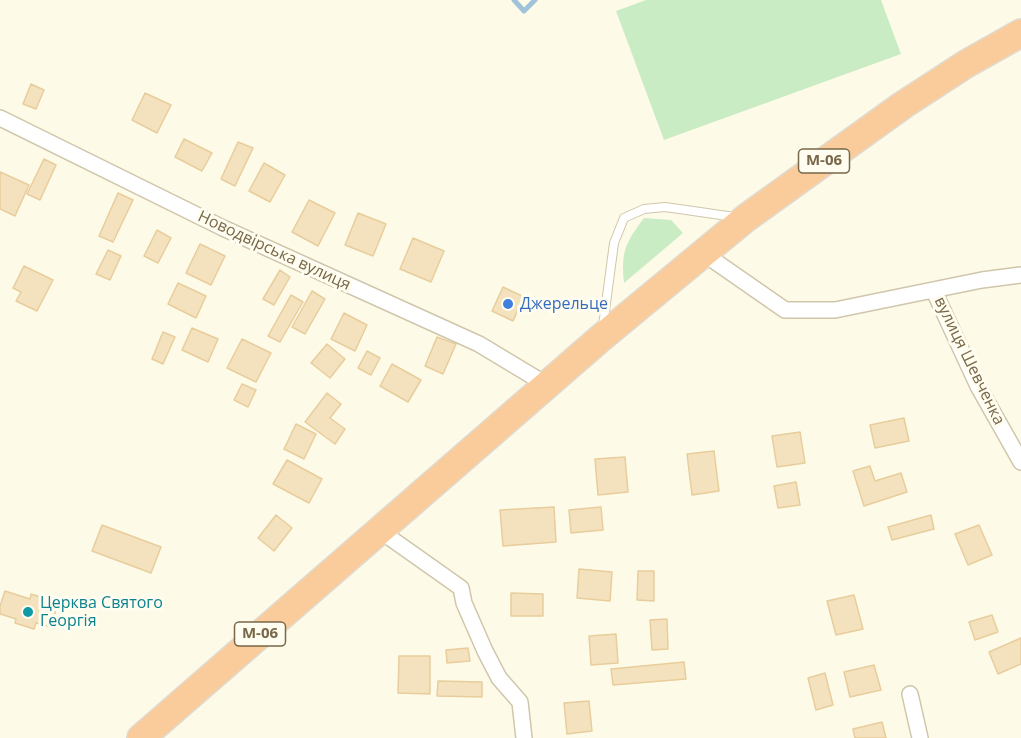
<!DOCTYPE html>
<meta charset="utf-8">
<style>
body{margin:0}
canvas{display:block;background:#fdfbe7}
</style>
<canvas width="1021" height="738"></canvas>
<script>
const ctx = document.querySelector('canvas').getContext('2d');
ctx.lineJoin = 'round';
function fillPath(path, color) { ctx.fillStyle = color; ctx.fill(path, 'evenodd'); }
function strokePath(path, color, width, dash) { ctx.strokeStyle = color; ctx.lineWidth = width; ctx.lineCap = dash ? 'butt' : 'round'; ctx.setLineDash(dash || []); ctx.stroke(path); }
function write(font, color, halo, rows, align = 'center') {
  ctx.font = font + ' "Open Sans",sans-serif'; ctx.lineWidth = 6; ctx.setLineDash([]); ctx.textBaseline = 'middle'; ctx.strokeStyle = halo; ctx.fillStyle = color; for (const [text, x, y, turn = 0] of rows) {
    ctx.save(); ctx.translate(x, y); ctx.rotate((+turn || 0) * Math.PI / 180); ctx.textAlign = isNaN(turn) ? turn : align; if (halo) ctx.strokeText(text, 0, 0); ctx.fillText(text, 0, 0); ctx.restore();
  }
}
const green = new Path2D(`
 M646 0H881L901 54 664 140 616 11Z
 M644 218 671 220 683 233 624 283C621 252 625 243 644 218Z`);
const stream = new Path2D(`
 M514 0 524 11 535 0`);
const building = new Path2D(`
 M31 84 44 90 36 109 23 104Z
 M145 93 171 105 157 133 132 120Z
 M184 139 212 153 202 171 175 157Z
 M238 142 253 148 235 186 221 179Z
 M44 159 56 165 40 200 27 194Z
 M264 163 285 175 270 202 249 191Z
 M0 172 29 185 15 216 0 209Z
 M118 193 133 200 113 242 99 236Z
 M309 200 335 213 318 246 292 232Z
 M358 213 386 224 373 256 345 245Z
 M157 230 171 238 158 263 144 256Z
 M413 238 444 251 431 282 400 269Z
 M200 244 225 256 211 285 186 273Z
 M108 250 121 256 110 280 96 274Z
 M24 266 53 280 37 311 16 301 21 292 13 288Z
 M280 270 290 277 274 305 263 299Z
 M178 283 206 296 196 318 168 304Z
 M503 287 524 297 513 321 492 311Z
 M312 291 325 299 305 334 292 327Z
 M291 295 303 302 280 342 268 336Z
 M344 313 367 325 355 351 331 339Z
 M192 328 218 339 208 362 182 350Z
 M163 332 175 337 163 364 152 359Z
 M437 337 456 344 443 374 425 366Z
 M242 339 271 353 256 382 227 368Z
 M327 344 345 359 330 378 311 363Z
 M367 351 380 358 371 375 358 368Z
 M392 364 421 380 408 402 380 386Z
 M242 384 256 390 248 407 234 400Z
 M327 393 341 404 330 418 345 429 335 444 305 422Z
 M904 418 909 441 875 448 870 425Z
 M296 424 316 434 304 459 284 449Z
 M800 432 805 463 777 467 772 436Z
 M714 451 719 491 692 495 687 454Z
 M625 457 628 492 598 495 595 459Z
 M287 460 322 479 309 503 273 484Z
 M870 466 875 481 901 473 907 492 864 506 853 471Z
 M796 482 800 505 778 508 774 486Z
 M554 507 556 542 503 546 500 510Z
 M601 507 603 530 571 533 569 510Z
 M276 515 292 528 274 551 258 538Z
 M931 515 934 529 892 540 888 527Z
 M102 525 161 547 151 573 92 551Z
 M979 525 992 555 968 565 955 534Z
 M579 569 612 572 610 601 577 598Z
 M638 571H654V601L637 600Z
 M5 591 30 599 31 594 44 598 42 605 56 609 51 627 36 623 34 629 15 623 16 619 0 614V606Z
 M511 593 543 594V616H511Z
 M854 595 863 629 836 635 827 601Z
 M992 615 998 632 975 640 969 622Z
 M667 619 668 649 652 650 650 620Z
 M616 634 618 663 591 665 589 636Z
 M1021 638V664L998 674 989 652Z
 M468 648 470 661 447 663 446 650Z
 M399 656H430V694L398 693Z
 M684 662 686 679 613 685 611 669Z
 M874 665 881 690 850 697 844 672Z
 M825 673 833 705 816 710 808 678Z
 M438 681 482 682V697L437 696Z
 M589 701 592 731 567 734 564 703Z
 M882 722 886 738H855L853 729Z`);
const lane = new Path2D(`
 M603 326 614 243 624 218 644 209 665 207 735 217`);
const street = new Path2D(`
 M0 118 223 228 479 344 547 385
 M703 253 785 310H835L982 280 1021 275
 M934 291 978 386 1021 462
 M379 530 461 588 464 603 485 651 499 678 520 702 524 738
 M910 694 920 738`);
const highway = new Path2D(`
 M141 738 602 337 746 218 903 105 966 64 1021 33`);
const markers = [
 [508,304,6,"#3f7fe0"],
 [28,612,6,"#0f9aa8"]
];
const shields = [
 [824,161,51],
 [260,634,51]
];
const shieldNames = [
 ["М-06",824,161],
 ["М-06",260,634]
];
const streetNames = [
 ["Новодвірська вулиця",274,251,25],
 ["вулиця Шевченка",969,361,64]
];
const shopNames = [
 ["Джерельце",520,304]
];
const cultureNames = [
 ["Церква Святого",40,603],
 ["Георгія",40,621]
];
fillPath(green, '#caecc4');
strokePath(stream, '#a0c3db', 5);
fillPath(building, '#f4e1bd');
strokePath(building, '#e8cd9d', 1.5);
strokePath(lane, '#d0c6ac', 10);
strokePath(street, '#d0c6ac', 18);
strokePath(highway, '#dfdbd3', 30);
strokePath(lane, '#fff', 8);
strokePath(street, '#fff', 15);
strokePath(highway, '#facc9b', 27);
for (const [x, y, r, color] of markers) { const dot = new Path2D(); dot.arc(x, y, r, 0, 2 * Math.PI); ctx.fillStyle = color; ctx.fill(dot); strokePath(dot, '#fffdef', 2); }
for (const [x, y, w] of shields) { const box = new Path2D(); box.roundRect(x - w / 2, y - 12, w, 24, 4.5); ctx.fillStyle = '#fffdef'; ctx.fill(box); strokePath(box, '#796749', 1.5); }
write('bold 15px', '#796749', null, shieldNames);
write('16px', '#796749', '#fffdef', streetNames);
write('16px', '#366cbe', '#fffdef', shopNames, 'left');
write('16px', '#0d838f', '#fffdef', cultureNames, 'left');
</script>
